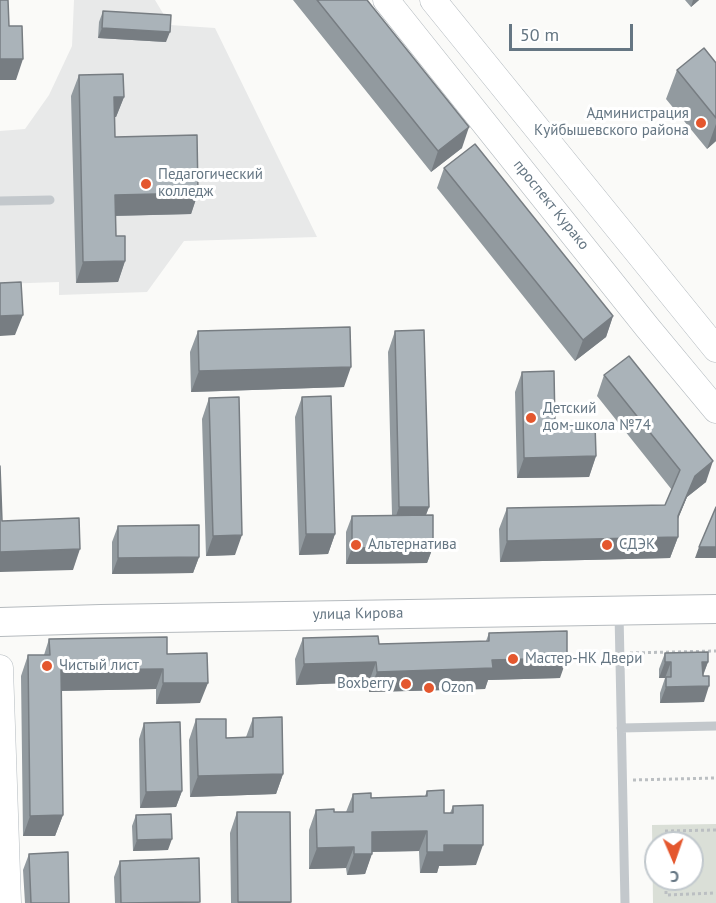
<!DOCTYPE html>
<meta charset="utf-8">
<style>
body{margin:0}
#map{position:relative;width:716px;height:903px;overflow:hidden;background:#fafaf8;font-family:"PT Sans",sans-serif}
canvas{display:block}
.north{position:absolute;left:644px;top:831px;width:60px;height:60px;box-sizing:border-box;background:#fff;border:2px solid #c1c8cd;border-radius:50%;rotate:178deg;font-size:16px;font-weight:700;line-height:24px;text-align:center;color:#657683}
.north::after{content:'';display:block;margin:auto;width:21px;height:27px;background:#e4572e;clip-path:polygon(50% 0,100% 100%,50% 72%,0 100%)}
.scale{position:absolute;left:509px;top:24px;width:124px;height:27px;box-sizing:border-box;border:3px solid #657683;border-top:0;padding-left:8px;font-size:18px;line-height:21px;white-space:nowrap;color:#657683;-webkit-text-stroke:4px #fff;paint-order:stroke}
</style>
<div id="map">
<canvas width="716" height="903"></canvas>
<div class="north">С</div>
<div class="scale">50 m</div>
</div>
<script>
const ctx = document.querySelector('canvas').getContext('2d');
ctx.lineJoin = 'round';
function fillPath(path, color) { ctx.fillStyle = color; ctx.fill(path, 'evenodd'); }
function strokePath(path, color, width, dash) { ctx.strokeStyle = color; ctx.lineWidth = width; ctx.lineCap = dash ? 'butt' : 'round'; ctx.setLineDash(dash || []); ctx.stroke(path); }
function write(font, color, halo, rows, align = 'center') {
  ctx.font = font + ' "PT Sans",sans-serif'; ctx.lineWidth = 6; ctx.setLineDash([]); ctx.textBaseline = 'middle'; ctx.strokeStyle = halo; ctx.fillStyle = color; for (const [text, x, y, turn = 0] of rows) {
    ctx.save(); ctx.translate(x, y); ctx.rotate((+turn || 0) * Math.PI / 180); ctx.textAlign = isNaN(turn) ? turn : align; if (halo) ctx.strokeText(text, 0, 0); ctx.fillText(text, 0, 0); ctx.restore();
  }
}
const built = new Path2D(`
 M74 0H155L170 25 215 28 317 237 184 241 147 292 59 295V282L0 284V131L25 129 49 95 72 46Z`);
const green = new Path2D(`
 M716 824V903H653L652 825ZM656 843H692V879H656Z`);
const path = new Path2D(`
 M630 653 716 651
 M633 780 716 778
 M665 843V831L716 830
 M666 879V895L716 893`);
const lane = new Path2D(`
 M0 201 50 200
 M619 613 625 903
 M621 728 716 726`);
const secondary = new Path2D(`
 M386 0 647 327 716 410
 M433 0 716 349
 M0 668 8 903`);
const primary = new Path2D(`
 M0 622 101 619 716 609`);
const wall = new Path2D(`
 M293 0H367L462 148 431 172Z
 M685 0H699L691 7Z
 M103 11 166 42 98 38 99 22Z
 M716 63V141L707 149 666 99 677 70Z
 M79 75 124 97 116 117H114L115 137 198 193 191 214 115 216 116 236 125 261 118 282 76 283 71 96Z
 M444 168 613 316 606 337 575 361 437 188Z
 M198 331 344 387 191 392 190 352Z
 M395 331 429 507 426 515 433 547 427 563 346 564V532L352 516 392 515 388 352Z
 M522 372 555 425 596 456 589 477 517 478 515 392Z
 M604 375 706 482 687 497 678 519V537L670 558 500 562 499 529 507 508 665 505 672 490 597 396Z
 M302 397 335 534 328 554 299 555 295 417Z
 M209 398 235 555 206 556 202 419Z
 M118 526 199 557 193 573 112 574V542Z
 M489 633 560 678 488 680 485 689 369 692V682L296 685 295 659 303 638 379 644 486 641Z
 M49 639 167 654 200 703 156 704V689L61 691 63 815 55 836H23L21 676 28 655H44Z
 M665 653 708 662 703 676 704 702 660 703V693L665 678H659V669Z
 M253 718 283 774 276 794 190 797 189 740 196 719 226 738 246 737Z
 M144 723 182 791 176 807 140 808 139 739Z
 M427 791 444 813H450L453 806 476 865 439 866 437 873H420L419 851 372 852 365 874 347 875 346 868 309 869V830L316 810 334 812H346L353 794 371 798 425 796Z
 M237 812 291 902 290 903H231L230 833Z
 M136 815 168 850 133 851 132 826Z
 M29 854 69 903H25L23 870Z
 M120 861 200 903H115L114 877Z`);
const shadedWall = new Path2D(`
 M693 0H699L691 7Z
 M102 28 170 32 166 42 98 38Z
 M0 59H23L16 80H0Z
 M114 97H124L116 117H106Z
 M716 124V141L707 149Z
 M469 127 462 148 431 172 438 151Z
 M198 193 191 214 107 216 115 195Z
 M125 261 118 282 76 283 83 262Z
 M23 315 15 335 0 336V316Z
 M613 316 606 337 575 361 583 340Z
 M351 367 344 387 191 392 199 371Z
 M596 456 589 477 517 478 524 458Z
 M713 461 706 482 687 497 670 537 678 516 695 476Z
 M399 507H429L421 527 392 528Z
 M306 534H335L328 554 299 555Z
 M242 535 235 555 206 556 213 536Z
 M678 537 670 558 500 562 507 541Z
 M433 547 427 563 346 564 352 548Z
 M699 547H716V558H695Z
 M80 549 73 570 0 572V552Z
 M199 557 193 573 112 574 118 558Z
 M567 658 560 678 488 680 485 689 369 692 377 672 492 660Z
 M376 662 369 682 296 685 304 664Z
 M665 662H671L665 678H659Z
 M702 662H708L702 677Z
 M163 669 156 689 53 691 61 670Z
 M163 683H208L200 703 156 704Z
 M709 686 704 702 660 703 666 687Z
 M283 774 276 794 190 797 198 776Z
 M182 791 176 807 140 808 146 792Z
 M63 815 55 836H23L30 816Z
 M427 831 419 851 364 852 372 832Z
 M172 839 168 850 133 851 137 840Z
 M444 845H483L476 865 439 866 437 873H420L427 852Z
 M354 847 346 868 309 869 317 848Z
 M354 854H372L365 874 347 875Z
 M238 902H291L290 903H238Z`);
const building = new Path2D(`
 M0 0H8L9 26H22L23 59H0Z
 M317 0H367L469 127 438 151Z
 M103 11 171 15 170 32 102 28Z
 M704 48 716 63V118L677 70Z
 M123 74 124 97H114L115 137 197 135 198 193 115 195 116 236H125V261L83 262 79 75Z
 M475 144 613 316 583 340 444 168Z
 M21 282 23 315 0 316V283Z
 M350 327 351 367 199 371 198 331Z
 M424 330 429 507H399L395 331Z
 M629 356 713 461 695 476 678 516V537L507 541V508L665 505 680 470 604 375Z
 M554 371 555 425 595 424 596 456 524 458 522 372Z
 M331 396 335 534H306L302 397Z
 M239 397 242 535 213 536 209 398Z
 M0 466 2 521 79 518 80 549 0 552Z
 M716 507V547H699Z
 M433 515V547L352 548V516Z
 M199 525V557L118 558V526Z
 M567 631V658L492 660 493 668 377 672 376 662 304 664 303 638 378 636 379 644 489 641V633Z
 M167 637V654L207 653 208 683H163V669L61 670 63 815 30 816 28 655H50L49 639Z
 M708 652V662H702L703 676H709V686L666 687V677H671V662H665V653Z
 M282 717 283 774 198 776 196 719H226V738L253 737V718Z
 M180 722 182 791 146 792 144 723Z
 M444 790V813H453V806L483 805V845H444V852H427V831L372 832V854H354V847L317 848 316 810 334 809V812H353V794L371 793V798L427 796V791Z
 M237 812H290L291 902H238Z
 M171 814 172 839 137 840 136 815Z
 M68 852 69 903H31L29 854Z
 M199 858 200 902 121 903 120 861Z`);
const markers = [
 [701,123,6,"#e4572e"],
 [146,184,6,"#e4572e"],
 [531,418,6,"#e4572e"],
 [356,545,6,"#e4572e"],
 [607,545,6,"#e4572e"],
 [513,659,6,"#e4572e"],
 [47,666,6,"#e4572e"],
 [406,684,6,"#e4572e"],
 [429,688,6,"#e4572e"]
];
const poiNames = [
 ["Администрация",689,114,"right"],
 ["Куйбышевского района",689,131,"right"],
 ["Педагогический",158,175],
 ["колледж",158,192],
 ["Детский",543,409],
 ["дом-школа №74",543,426],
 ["Альтернатива",368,545],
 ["СДЭК",619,545],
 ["Мастер-НК Двери",525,659],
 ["Чистый лист",59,666],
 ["Boxberry",394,684,"right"],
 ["Ozon",441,688]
];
const streetNames = [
 ["проспект Курако",551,205,51],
 ["улица Кирова",358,614,-1]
];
fillPath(built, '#e8e9e9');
fillPath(green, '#dadfd7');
strokePath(secondary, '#b3babf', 27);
strokePath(primary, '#b5babe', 30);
strokePath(path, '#bbbfc2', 3, [3, 3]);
strokePath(lane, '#c3c8cc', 9);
strokePath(secondary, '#fff', 26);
strokePath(primary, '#fff', 28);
fillPath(wall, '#929a9f');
fillPath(shadedWall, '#777d82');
fillPath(building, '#aab3b9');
strokePath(building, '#777d82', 1.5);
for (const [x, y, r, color] of markers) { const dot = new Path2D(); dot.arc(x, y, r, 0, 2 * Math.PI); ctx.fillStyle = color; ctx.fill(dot); strokePath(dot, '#fff', 2); }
write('15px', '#657683', '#fff', poiNames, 'left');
write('15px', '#657683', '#fff', streetNames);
</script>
